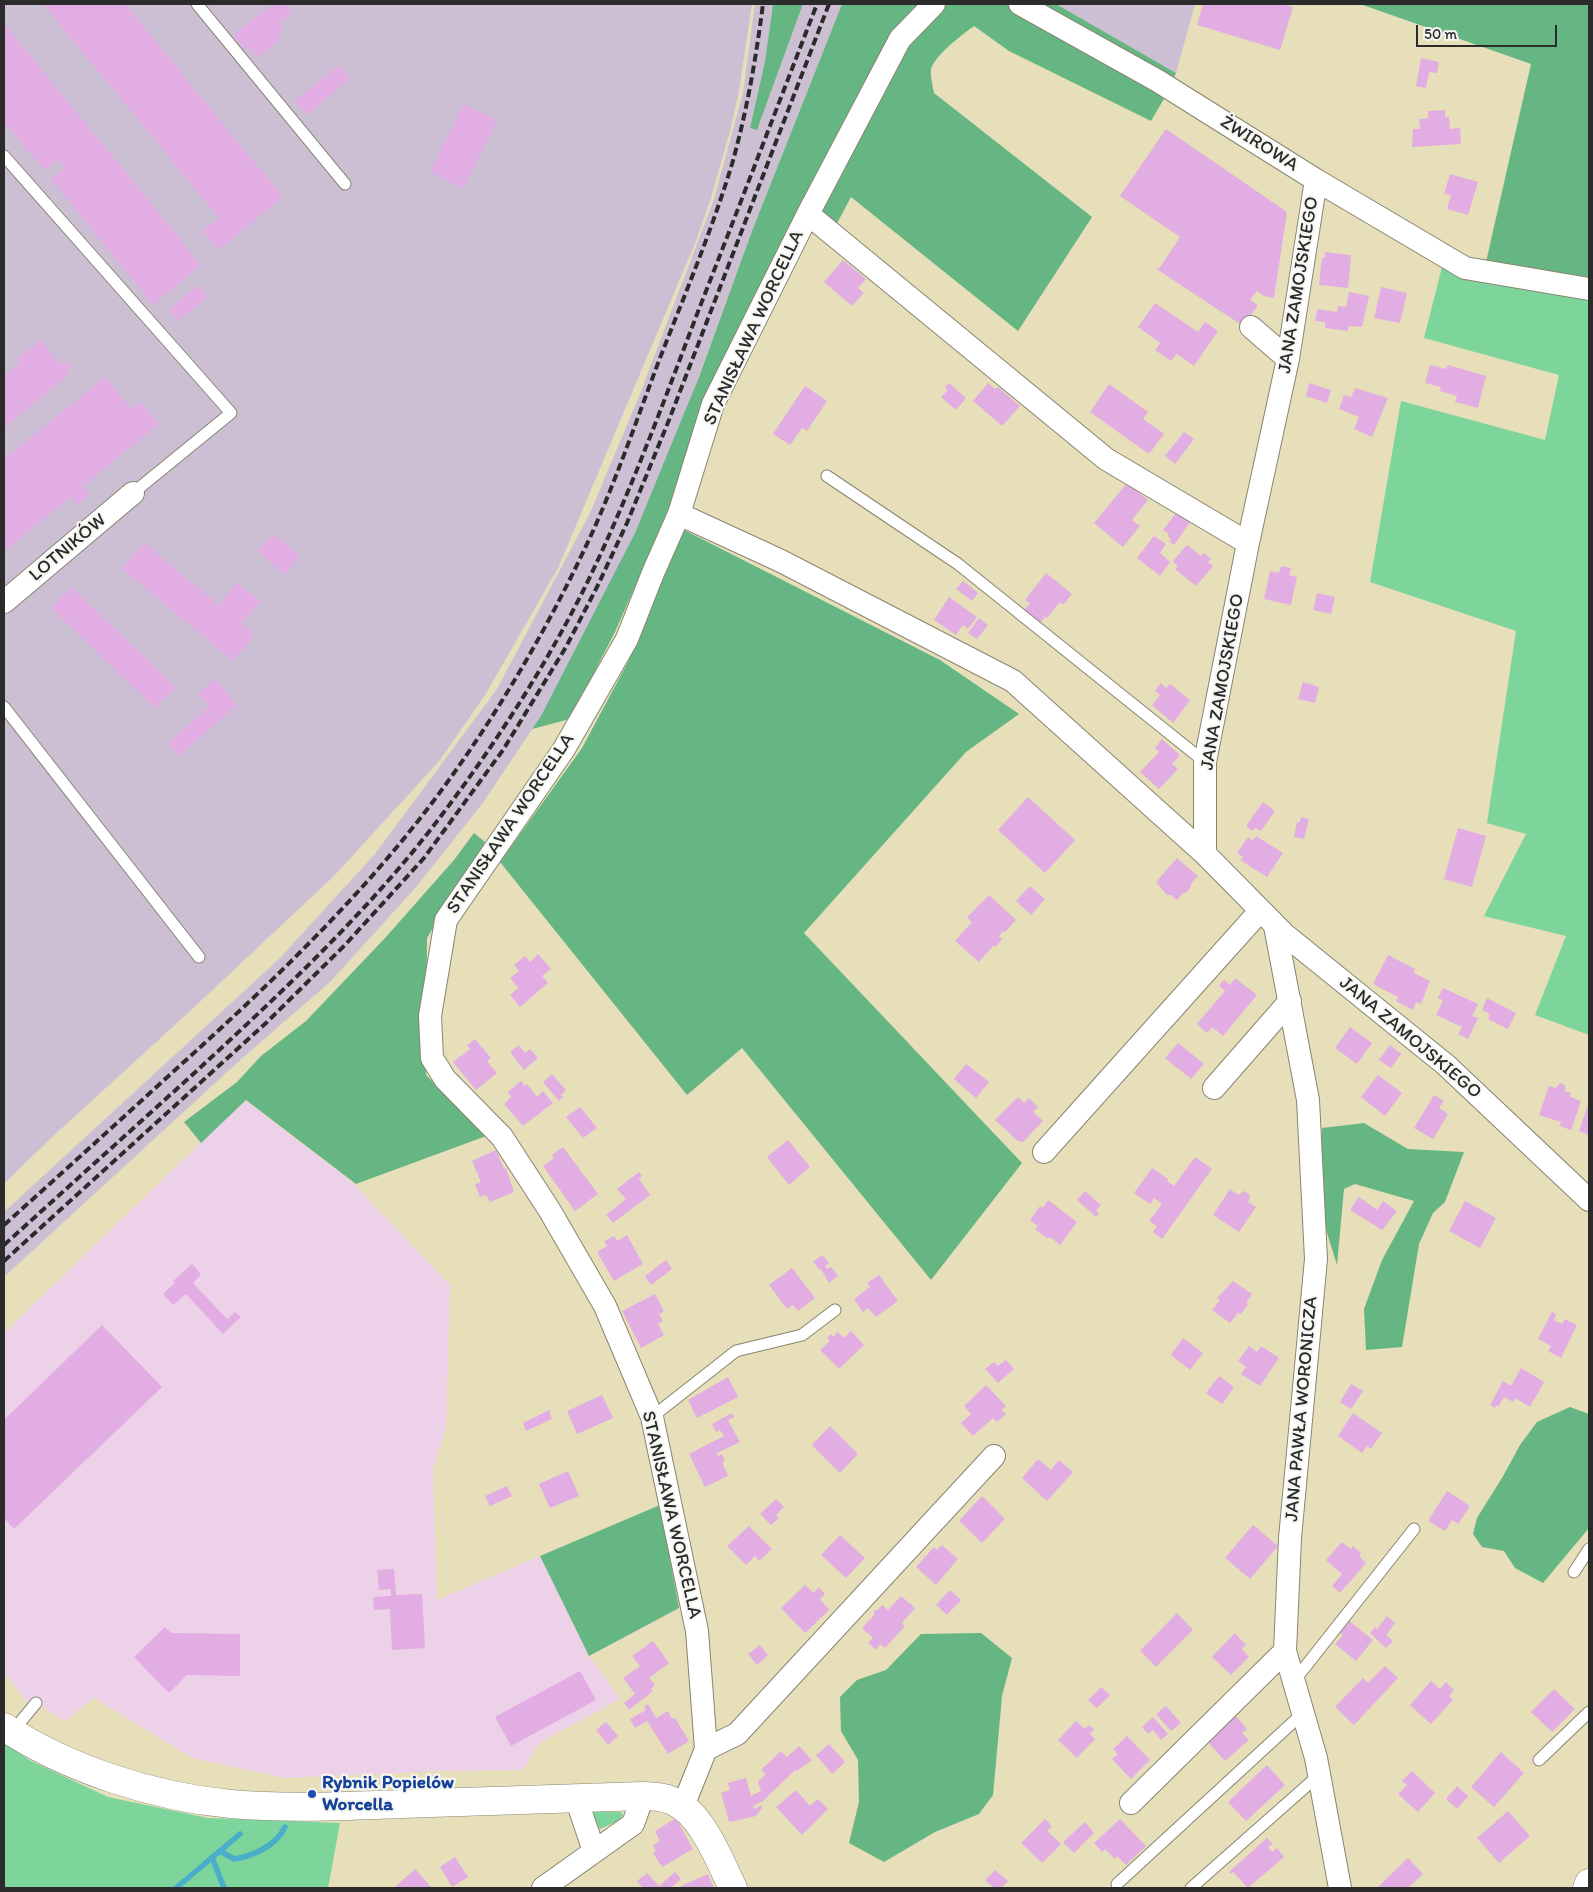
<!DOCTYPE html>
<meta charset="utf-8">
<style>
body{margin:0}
#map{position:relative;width:1593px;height:1892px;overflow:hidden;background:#e6dfba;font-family:Itim,sans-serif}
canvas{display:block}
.frame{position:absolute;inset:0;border:5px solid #2b2b2b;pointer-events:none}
.scale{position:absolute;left:1416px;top:25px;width:141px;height:22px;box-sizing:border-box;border:2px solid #2b2b2b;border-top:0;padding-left:6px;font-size:15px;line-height:18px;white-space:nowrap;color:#2b2b2b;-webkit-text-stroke:4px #f6f6f2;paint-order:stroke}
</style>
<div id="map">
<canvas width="1593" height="1892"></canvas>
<div class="frame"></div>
<div class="scale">50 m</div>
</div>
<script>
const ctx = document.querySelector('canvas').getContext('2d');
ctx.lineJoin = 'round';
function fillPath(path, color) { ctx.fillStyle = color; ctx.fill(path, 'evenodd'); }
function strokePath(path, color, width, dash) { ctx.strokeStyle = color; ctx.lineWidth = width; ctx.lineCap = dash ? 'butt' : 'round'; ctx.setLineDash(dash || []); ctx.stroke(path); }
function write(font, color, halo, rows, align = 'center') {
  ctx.font = font + ' Itim,sans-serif'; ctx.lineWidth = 4.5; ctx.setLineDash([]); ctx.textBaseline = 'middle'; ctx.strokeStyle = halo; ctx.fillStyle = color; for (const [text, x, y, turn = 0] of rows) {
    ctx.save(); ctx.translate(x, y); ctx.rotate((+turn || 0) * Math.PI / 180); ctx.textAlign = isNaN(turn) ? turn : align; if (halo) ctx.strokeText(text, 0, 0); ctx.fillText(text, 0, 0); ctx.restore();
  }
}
const built = new Path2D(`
 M245 1100 351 1181 450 1285 446 1427 433 1470 437 1600 540 1556 589 1656 620 1699 539 1743 523 1770 441 1771 285 1778 192 1758 94 1698 65 1721 36 1703 32 1709 4 1672V1333Z`);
const industrial = new Path2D(`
 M4 4H752L739 91 730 131 711 198 696 241 558 568 485 695 440 760 334 876 188 1013 50 1139 4 1184Z
 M755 4H773L765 61 750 128 757 130 803 4H842L752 231 684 417 635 533 591 630 541 716 482 804 417 886 331 981 238 1062 4 1277V1212L279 959 375 854 497 689 590 513 638 399 714 199 743 93Z
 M1056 4H1195L1176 73Z`);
const green = new Path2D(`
 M1442 267 1589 297V1035L1535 1015 1566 936 1484 916 1526 834 1487 823 1516 631 1370 582 1401 401 1545 440 1559 375 1424 338Z
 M4 1743 29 1760 108 1797 208 1818 340 1823 328 1888H4Z
 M593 1812H621L623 1815 618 1821 600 1829 592 1819Z`);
const forest = new Path2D(`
 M773 4H803L757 130 750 128 765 61Z
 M842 4H1056L1176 73 1165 97 1151 121 1009 51 974 26C963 34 935 55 931 69 930 76 933 87 934 93L1092 217 1018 331 851 197 835 227 800 211 691 452 664 520 615 632 570 719 532 729 541 716 635 533 699 377 752 231Z
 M1360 4H1589V279L1486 262 1531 64Z
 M682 529 940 660 1019 714 966 752 804 933 1022 1163 931 1280 742 1048 687 1095 500 862 582 748 628 662Z
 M474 833 485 842 427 938 426 1075 486 1136 356 1184 246 1100 201 1143 184 1122 237 1082 261 1056 306 1021 386 937 454 860Z
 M1364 1123 1408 1149 1464 1152 1445 1202 1433 1213 1419 1244 1402 1347 1366 1350 1364 1309 1382 1260 1414 1201 1355 1184 1344 1189 1337 1265 1319 1207 1322 1128Z
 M1570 1407 1589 1414V1528L1543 1583 1515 1568 1504 1551 1482 1547 1473 1534 1477 1518 1502 1478 1520 1445 1537 1422Z
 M660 1505 679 1608 589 1656 540 1556Z
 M981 1633 1012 1658 1002 1696 993 1795 979 1814 935 1832 884 1862 849 1843 859 1802 858 1760 841 1731 840 1697 857 1680 886 1670 921 1634Z`);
const stream = new Path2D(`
 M220 1851 234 1859C253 1856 276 1846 285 1827
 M212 1857 224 1888
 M176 1888 240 1834`);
const building = new Path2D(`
 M43 4H125L283 197 219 250 203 231 219 218Z
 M273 4H285L292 13 279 23 284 30 278 35 281 39 257 58 248 47 245 50 233 35Z
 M1203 4H1280L1293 7 1280 50 1197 25Z
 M4 23 201 265 153 305 51 179 65 168 58 159 44 170 4 122Z
 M1421 58 1439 62 1437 73 1429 72 1426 88 1416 86Z
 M339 65 350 79 307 115 295 101Z
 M464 104 497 120 463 189 430 172Z
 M1445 110V117H1449L1450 129 1460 128 1461 144 1412 147 1413 129H1420L1419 119 1428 118V111Z
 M1166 129 1287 212 1274 298 1264 296 1257 291 1250 300 1258 305 1243 326 1155 268 1159 269 1180 237 1120 196Z
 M1450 174 1478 182 1468 215 1447 209 1451 195 1444 194Z
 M1325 252 1351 255 1348 288 1319 285 1322 258H1325Z
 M843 260 866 279 858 288 864 293 852 306 824 282Z
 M197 285 207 297 178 321 168 310Z
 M1381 287 1407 293 1400 323 1374 318Z
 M1349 292 1369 296 1362 327 1349 326 1348 331 1325 328V322L1315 321 1317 309 1337 312 1338 306 1346 307Z
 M1155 303 1198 332 1205 322 1218 331 1194 366 1177 354 1171 361 1155 350 1160 343 1138 327Z
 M41 340 61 365 67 361 72 367 66 371 69 375 4 427V376L21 363 17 359Z
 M1430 365 1446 369 1448 365 1486 376 1478 408 1455 402 1457 396 1440 391 1441 387 1425 383Z
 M105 377 132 409 141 402 159 424 82 487 89 495 78 505 71 497 4 551V459Z
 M949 383 966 398 956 410 941 397 948 390 945 388Z
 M988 383 995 389 998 387 1020 406 1002 426 973 401Z
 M1309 383 1331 390 1327 403 1306 396Z
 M1109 384 1148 412 1143 419 1164 434 1149 454 1090 412Z
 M805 386 827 401 807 431 802 428 790 445 773 434Z
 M1355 388 1388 398 1372 437 1354 429 1359 417 1339 409 1344 395 1351 397Z
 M1184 432 1194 439 1175 464 1165 456Z
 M1127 483 1148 500 1132 520 1140 526 1123 547 1094 523Z
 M1176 513 1191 521 1174 545 1169 541 1171 539 1168 536 1169 534 1163 530Z
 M274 534 300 557 284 575 258 551Z
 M1154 536 1166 544 1160 553 1170 562 1160 576 1137 558Z
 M144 543 219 605 237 583 260 601 241 624 255 635 233 661 122 569Z
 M1187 545 1201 556 1204 553 1211 559 1208 562 1213 566 1196 586 1175 569 1178 566 1173 561Z
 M1281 566 1291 568 1289 575 1297 577 1291 605 1264 599 1270 571 1279 573Z
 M1046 573 1072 594 1063 605 1060 602 1047 618 1045 617 1040 623 1024 610 1030 603 1025 600Z
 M963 581 978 593 972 601 956 589Z
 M71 587 176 687 155 708 51 608Z
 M1317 593 1335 597 1331 614 1313 610Z
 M949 597 977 617 968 629 963 625 956 635 934 620Z
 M979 618 988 625 977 639 968 633Z
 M215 679 237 705 179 756 168 743 210 706 198 694Z
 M1303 682 1319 687 1315 703 1298 699Z
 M1161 683 1166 688 1170 684 1190 700 1173 723 1152 705 1160 695 1155 691Z
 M1162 739 1180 755 1172 764 1178 769 1159 789 1140 772 1159 752 1155 748Z
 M1028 797 1075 840 1045 873 998 830Z
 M1263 802 1275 811 1261 831 1255 828 1253 831 1246 826Z
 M1301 817 1309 819 1304 839 1294 837 1297 822H1300Z
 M1458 828 1486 836 1472 887 1444 879Z
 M1256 836 1283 853 1267 877 1240 860 1243 857 1237 853 1248 837 1253 841Z
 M1177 858 1198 876 1190 885 1191 887 1186 893 1184 892 1177 900 1171 895H1167L1156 882Z
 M1030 886 1045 899 1031 915 1016 901Z
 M989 895 1016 920 1005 932 1003 931 999 936 1002 939 996 947 994 945 979 962 955 941 972 922 967 917Z
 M538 954 551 969 542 976 548 983 520 1007 510 995 518 988 510 978 519 971 514 965 525 956 530 962Z
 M1388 955 1415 969 1414 973 1430 981 1421 1004 1416 1002 1413 1010 1396 1001 1398 997 1373 984Z
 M1235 978 1257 995 1223 1036 1212 1027 1207 1033 1197 1024 1225 991 1219 986 1224 980 1230 985Z
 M1443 988 1478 1004 1472 1016 1478 1018 1468 1039 1458 1034 1462 1027 1436 1015 1443 1001 1438 998Z
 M1487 998 1516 1013 1508 1029 1488 1019 1490 1014 1482 1010Z
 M1350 1027 1372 1043 1357 1064 1335 1048Z
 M475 1039 491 1058 487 1061 497 1073 476 1090 453 1062 470 1049 467 1045Z
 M1178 1043 1204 1064 1191 1079 1165 1058Z
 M519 1045 525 1053 530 1049 538 1058 524 1070 510 1052Z
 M1390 1045 1401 1054 1391 1068 1379 1060Z
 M966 1064 989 1082 976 1098 954 1079Z
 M552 1074 566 1090 561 1095 563 1097 559 1101 543 1082Z
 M1378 1075 1402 1093 1385 1116 1361 1097Z
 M521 1081 525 1086 527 1084 537 1097 543 1091 553 1103 523 1126 504 1104 511 1097 508 1092Z
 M1560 1083 1565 1085V1091L1571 1093 1570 1097 1581 1101 1571 1130 1560 1126 1561 1122 1539 1115 1549 1086 1556 1088Z
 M1434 1095 1444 1101 1439 1108 1448 1114 1433 1139 1414 1128Z
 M1018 1097 1024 1103 1029 1098 1038 1107 1033 1112 1043 1121 1023 1142 1018 1141 995 1120Z
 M1589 1102V1135L1579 1131Z
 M580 1107 597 1128 583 1138 566 1117Z
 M788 1140 810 1167 789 1185 767 1157Z
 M563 1147 598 1194 575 1211 543 1166 554 1158 552 1155Z
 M496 1150 504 1169 506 1168 514 1192 490 1202 486 1195 480 1197 475 1184 481 1182 472 1161Z
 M1195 1157 1212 1169 1162 1239 1153 1232 1157 1226 1149 1221 1162 1204 1154 1198 1150 1204 1134 1193 1152 1168 1168 1179 1167 1181 1174 1186Z
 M639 1172 642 1176 639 1179 650 1195 613 1223 606 1215 626 1199 617 1189Z
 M1230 1189 1238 1195 1244 1191 1249 1194 1250 1198 1248 1202 1256 1207 1239 1232 1213 1215Z
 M1085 1191 1101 1205 1096 1210 1099 1213 1096 1217 1077 1200Z
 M1359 1197 1377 1210 1383 1201 1397 1211 1382 1230 1350 1210Z
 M1048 1200 1077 1222 1060 1245 1050 1237 1048 1239 1035 1229 1038 1226 1030 1220 1040 1206 1043 1208Z
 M1465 1201 1496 1218 1480 1248 1449 1231Z
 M627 1235 643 1264 614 1281 597 1252 607 1246 604 1241 614 1236 617 1241Z
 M822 1255 829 1263 825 1266 827 1269 831 1267 838 1276 829 1283 821 1269 820 1270 813 1262Z
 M666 1260 672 1269 651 1285 645 1276Z
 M192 1264 201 1274 193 1283 227 1319 235 1312 241 1317 223 1334 186 1294 173 1305 163 1294 175 1283 173 1281Z
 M792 1268 815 1298 798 1311 793 1305 787 1309 769 1285Z
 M879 1275 898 1301 876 1317 868 1308 863 1312 854 1299 870 1287 867 1283Z
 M1233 1281 1252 1294 1246 1303 1248 1304 1241 1314 1238 1313 1230 1323 1212 1310 1220 1300 1217 1298Z
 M655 1294 664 1311 659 1314 663 1321 658 1324 664 1335 641 1348 622 1311Z
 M1552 1312 1556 1314 1554 1320 1562 1324 1565 1319 1577 1325 1561 1358 1548 1351 1551 1346 1538 1339Z
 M102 1325 162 1387 14 1529 4 1518V1420Z
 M851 1331 864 1345 839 1369 820 1350 830 1341 827 1338 831 1334 833 1337 838 1332 844 1338Z
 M1183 1338 1203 1353 1190 1370 1171 1355Z
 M1249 1346 1257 1352 1261 1346 1279 1358 1260 1386 1241 1374 1246 1367 1238 1361Z
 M1006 1360 1014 1369 998 1383 985 1369 994 1362 998 1366Z
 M1521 1368 1544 1382 1530 1407 1515 1398 1513 1402 1504 1397 1498 1407 1496 1405 1495 1408 1490 1405 1503 1381 1511 1386Z
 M1219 1376 1234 1387 1222 1404 1206 1393Z
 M728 1377 738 1397 697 1418 688 1400Z
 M1351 1384 1363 1391 1351 1409 1340 1402Z
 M986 1385 1006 1406 1002 1410 1006 1414 997 1422 993 1418 973 1436 961 1423 971 1414 964 1406Z
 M602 1395 613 1418 577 1434 567 1411Z
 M549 1410 552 1419 526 1431 523 1423Z
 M732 1413 734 1417 728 1420 740 1442 717 1453 718 1456 722 1454 725 1461 722 1462 728 1476 705 1487 689 1454 724 1436 720 1430 716 1432 712 1424Z
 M1353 1413 1382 1433 1371 1449 1367 1446 1362 1453 1338 1436Z
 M830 1426 858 1454 840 1473 812 1445Z
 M1038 1459 1051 1470 1059 1460 1073 1472 1047 1501 1022 1478Z
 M568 1471 579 1496 550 1508 539 1484Z
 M507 1486 512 1496 490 1506 485 1496Z
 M1447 1491 1470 1506 1458 1524 1452 1520 1445 1531 1428 1521Z
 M982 1496 1005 1519 982 1543 959 1521Z
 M776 1499 784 1507 776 1515 779 1518 771 1525 760 1514Z
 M1253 1525 1278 1546 1250 1579 1225 1558Z
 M749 1526 772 1549 759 1561 755 1556 746 1565 727 1546Z
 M840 1535 865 1558 846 1578 821 1555Z
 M1342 1542 1351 1549 1353 1546 1361 1553 1359 1556 1366 1563 1340 1593 1332 1586 1342 1574 1326 1560Z
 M942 1545 958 1559 936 1585 916 1567 934 1547 937 1550Z
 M394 1569 396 1595 422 1594 425 1648 392 1650 390 1609 374 1610 373 1597 391 1596V1589L379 1590 377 1570Z
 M805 1585 814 1593 819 1587 825 1594 820 1599 829 1610 805 1633 781 1608Z
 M950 1590 961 1600 947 1615 936 1605Z
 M901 1596 915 1608 902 1623 905 1626 885 1648 880 1644 876 1650 868 1643 873 1638 862 1628 874 1615V1610H878L882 1605 888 1610Z
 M1177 1613 1193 1630 1156 1667 1140 1651Z
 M1387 1616 1395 1623 1386 1635 1393 1641 1386 1648 1370 1633 1375 1627 1377 1629Z
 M1347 1619 1373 1640 1356 1661 1335 1644 1343 1635 1338 1631Z
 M165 1627 171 1633 240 1634V1676L187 1675 169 1693 134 1657Z
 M1235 1633 1246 1645 1242 1649 1249 1657 1231 1675 1212 1657Z
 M653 1641 669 1663 649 1678 655 1685 651 1689 653 1691 629 1710 624 1703 635 1694 623 1678 640 1666 632 1656Z
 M760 1645 768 1655 757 1665 748 1654Z
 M1385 1666 1398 1678 1354 1725 1335 1707 1363 1678 1368 1683Z
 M580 1671 596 1700 511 1746 495 1717Z
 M1431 1681 1440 1689 1446 1682 1454 1690 1449 1696 1453 1700 1431 1724 1410 1705Z
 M1101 1687 1110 1695 1097 1708 1088 1700Z
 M1554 1689 1575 1709 1552 1732 1531 1712Z
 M648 1704 656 1718 668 1711 672 1719 675 1718 689 1741 668 1754 647 1721 635 1728 630 1719 646 1710 644 1707Z
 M1166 1706 1181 1723 1171 1731 1156 1714Z
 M1236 1716 1247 1729 1242 1733 1249 1740 1225 1761 1206 1740 1229 1719 1231 1720Z
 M1153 1717 1168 1734 1161 1740 1153 1730 1148 1734 1142 1727Z
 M1076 1721 1085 1729 1089 1725 1094 1729 1090 1734 1095 1739 1077 1758 1058 1740Z
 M606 1722 618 1736 608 1745 596 1730Z
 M1127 1736 1150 1760 1131 1779 1112 1759 1118 1754 1113 1749Z
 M829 1744 845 1762 832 1774 816 1755Z
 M799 1746 812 1760 797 1771 795 1770 763 1801 753 1806 754 1809 761 1805 762 1808 756 1816 729 1822 721 1793 730 1790 728 1783 746 1778 751 1796 761 1791 758 1782 766 1774 761 1770 781 1751 787 1757Z
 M1501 1752 1524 1773 1494 1807 1471 1787Z
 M1267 1765 1285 1785 1246 1821 1228 1802Z
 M1412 1771 1435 1793 1418 1812 1398 1794 1407 1785 1402 1781Z
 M1457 1786 1468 1796 1457 1809 1446 1799Z
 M796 1790 810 1806 818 1799 828 1809 802 1835 776 1807Z
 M1508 1811 1530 1836 1499 1863 1477 1838Z
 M676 1818 693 1849 662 1867 653 1853 656 1851 653 1845 660 1841 655 1831Z
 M1045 1819 1052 1826 1047 1831 1061 1844 1042 1863 1021 1843Z
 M1120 1819 1146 1846 1126 1865 1117 1856 1115 1859 1105 1849 1102 1852 1094 1843Z
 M1085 1822 1094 1833 1074 1853 1063 1842Z
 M1267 1838 1273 1844 1268 1847 1272 1852 1277 1848 1284 1857 1248 1888 1233 1872 1231 1874 1229 1872Z
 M455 1857 468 1877 452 1887 440 1867Z
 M1408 1858 1423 1874 1408 1888H1379L1378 1887Z
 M415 1869 432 1888H394Z
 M995 1870 1008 1881 1001 1888H994L985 1880Z
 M675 1872 681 1879 671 1888H640L642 1887 637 1881 647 1873 659 1886Z
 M708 1874 714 1888H682L681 1886Z`);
const service = new Path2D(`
 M197 4 345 184
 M4 156 231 413 133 493
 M827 476 958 564 1205 762
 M4 707 199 957
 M652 1417 736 1351 802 1335 835 1310
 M1574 1572 1589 1549
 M1294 1681 1414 1529
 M12 1732 36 1703
 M1539 1760 1589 1712
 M1117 1884 1303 1713
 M1191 1888 1319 1775`);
const minor = new Path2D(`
 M1020 4 1158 81 1316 180 1465 268 1589 289
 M1316 180 1288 359 1248 543 1205 762V854L1284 934 1446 1065 1589 1200
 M808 214 1106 459 1248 543
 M1251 327 1288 359
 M679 514 781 561 1013 681 1205 854
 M4 602 133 493
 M1275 926 1308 1100 1316 1259 1290 1538 1285 1651 1316 1758 1340 1888
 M1214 1088 1290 1001
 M1044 1152 1260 911
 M706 1749 737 1734 994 1456
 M576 1798 594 1851
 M1131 1803 1285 1651
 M683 1806 706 1749 697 1631 652 1417 605 1306 550 1211 502 1137 445 1079 432 1058 430 1016 446 920 564 749 627 639 653 573 679 514 713 404 808 214 900 39 934 4
 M543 1888 633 1824 643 1796`);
const tertiary = new Path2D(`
 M4 1727C68 1769 154 1797 231 1804 288 1809 344 1806 401 1804 482 1802 562 1798 643 1796 653 1796 664 1797 673 1801 702 1813 720 1862 733 1888`);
const primary = new Path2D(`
 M1587 1888 1589 1883`);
const rail = new Path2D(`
 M4 1225C61 1174 117 1123 174 1071 268 986 359 900 435 799 497 716 550 625 593 531 618 475 638 416 660 358 685 294 712 230 732 164 747 111 756 58 763 4
 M4 1245C66 1189 128 1133 190 1077 281 993 373 908 447 808 500 737 548 662 587 583 630 494 664 401 699 309 739 207 778 105 817 4
 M4 1261 266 1023 345 945 424 858 503 750 566 647 597 587 627 523 669 420 829 4`);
const markers = [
 [312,1794,5,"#1a4fb4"]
];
const streetNames = [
 ["ŻWIROWA",1259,144,32],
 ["JANA ZAMOJSKIEGO",1299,285,-81],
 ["STANISŁAWA WORCELLA",754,328,-65],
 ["LOTNIKÓW",68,548,-40],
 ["JANA ZAMOJSKIEGO",1223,682,-80],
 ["STANISŁAWA WORCELLA",511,824,-56],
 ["JANA ZAMOJSKIEGO",1410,1038,40],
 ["JANA PAWŁA WORONICZA",1302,1409,-85],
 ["STANISŁAWA WORCELLA",671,1515,77]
];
const transitNames = [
 ["Rybnik Popielów",322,1783],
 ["Worcella",322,1805]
];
fillPath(built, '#edd1e9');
fillPath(industrial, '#ccbfd4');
fillPath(green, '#7dd59b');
fillPath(forest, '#66b683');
strokePath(stream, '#4aadc9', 5.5);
fillPath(building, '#e1ade2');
strokePath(service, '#888572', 13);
strokePath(minor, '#888572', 24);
strokePath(tertiary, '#888572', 29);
strokePath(primary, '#888572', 29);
strokePath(service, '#fff', 11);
strokePath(minor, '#fff', 22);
strokePath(tertiary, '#fff', 28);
strokePath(primary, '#fff', 28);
strokePath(rail, '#2b2b2b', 4, [8, 4]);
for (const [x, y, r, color] of markers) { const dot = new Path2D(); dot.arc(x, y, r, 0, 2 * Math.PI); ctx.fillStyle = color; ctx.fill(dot); strokePath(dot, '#f6f6f2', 2); }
write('19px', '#2b2b2b', '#f6f6f2', streetNames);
write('bold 19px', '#164399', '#f6f6f2', transitNames, 'left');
</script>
